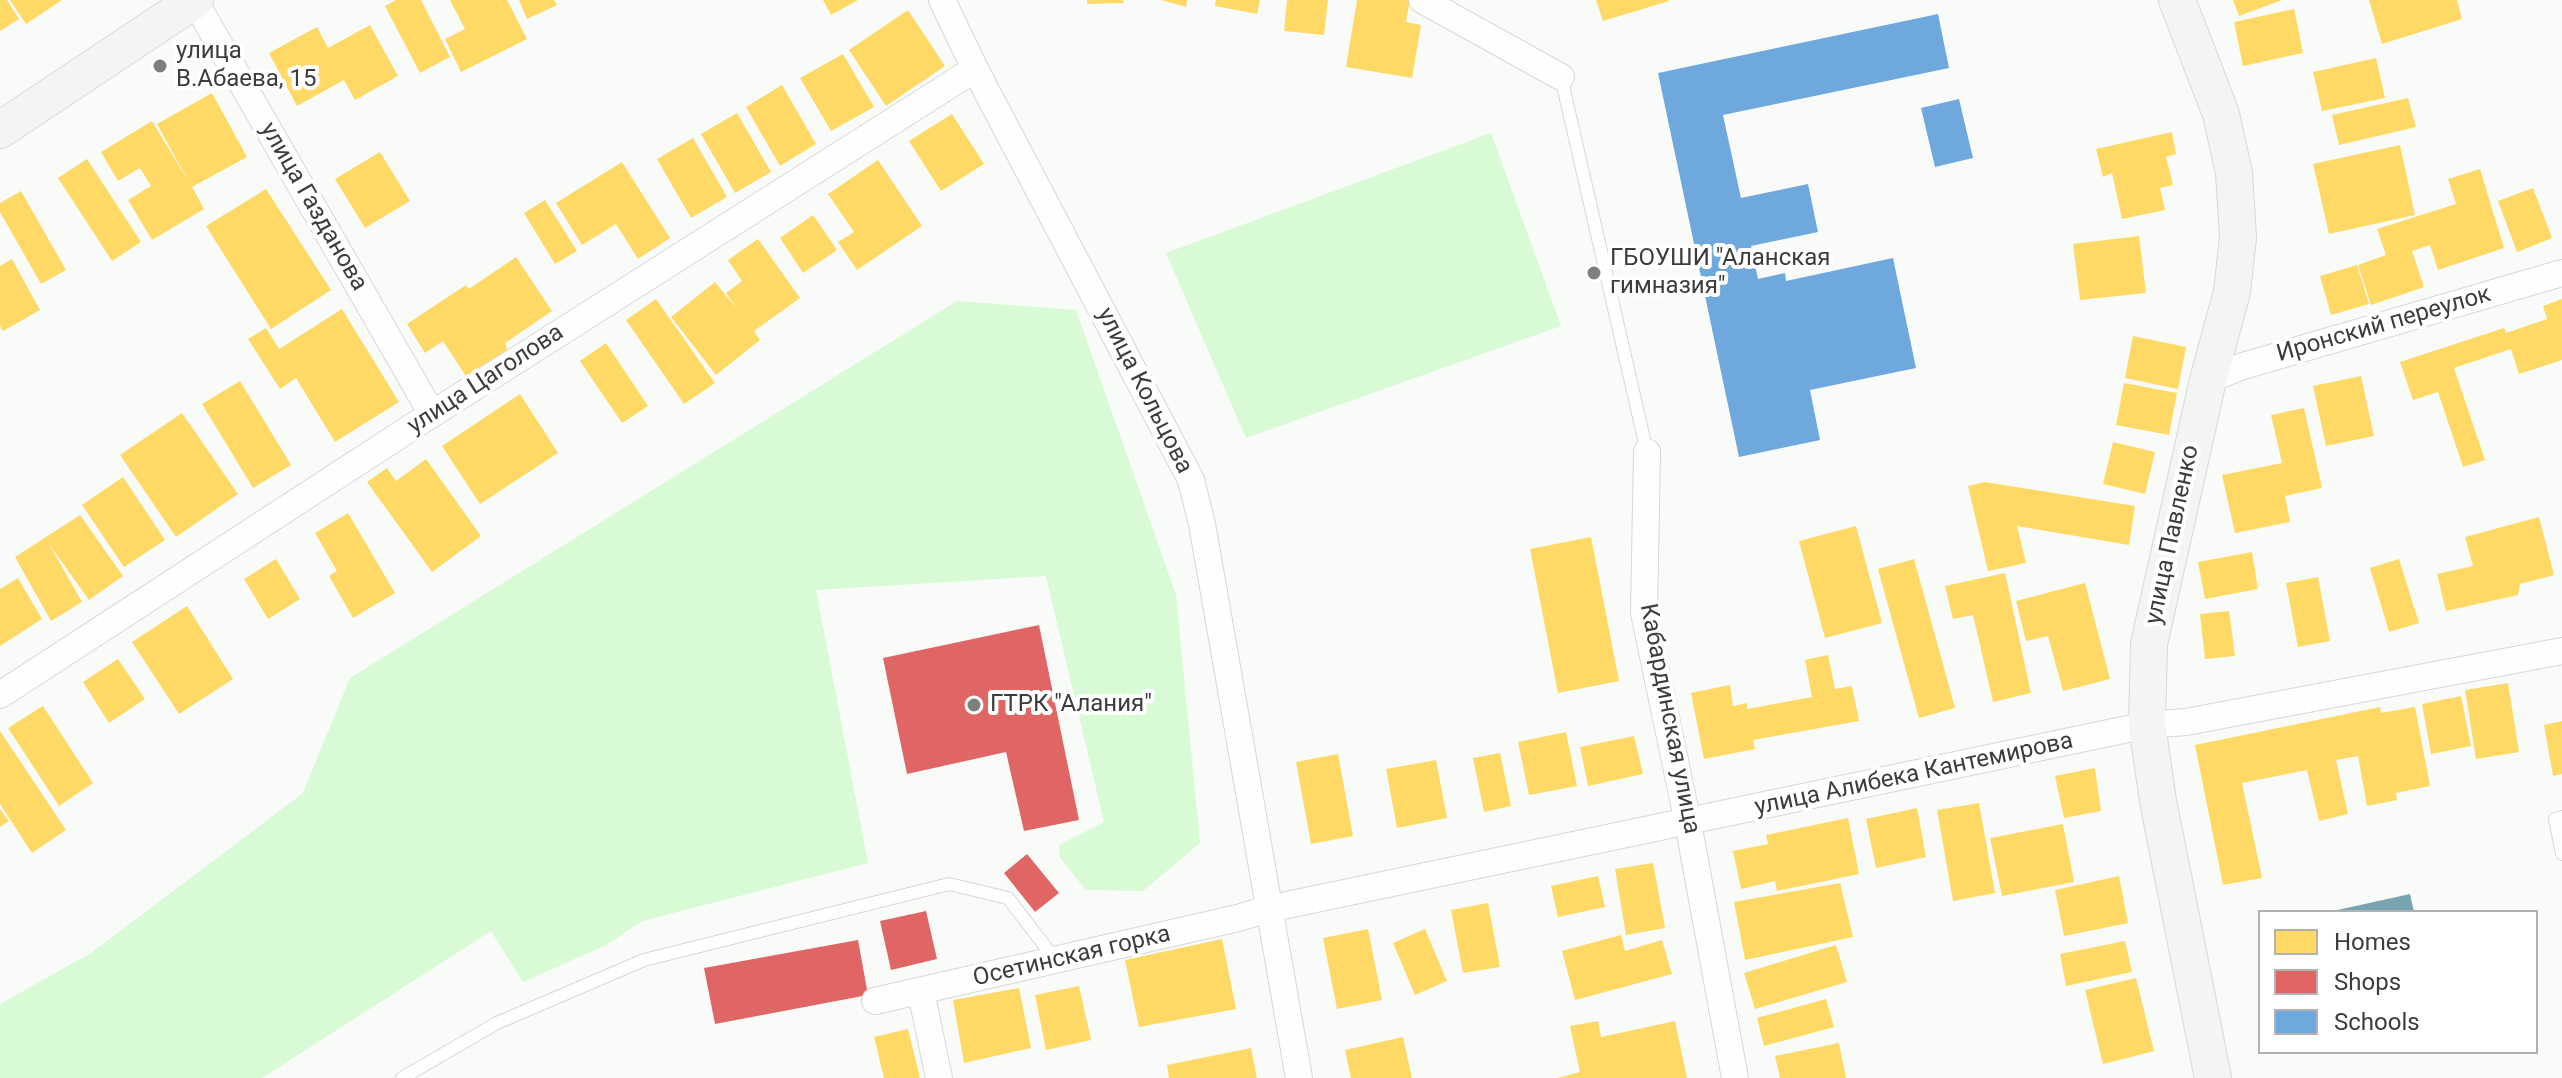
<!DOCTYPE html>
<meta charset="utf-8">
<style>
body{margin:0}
#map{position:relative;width:2562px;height:1078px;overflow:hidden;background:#f9fbf9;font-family:Roboto,sans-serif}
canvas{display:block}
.legend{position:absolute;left:2258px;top:910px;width:280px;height:144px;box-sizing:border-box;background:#fff;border:2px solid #b1b1b1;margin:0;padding:10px 14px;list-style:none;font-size:24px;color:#3c3d3b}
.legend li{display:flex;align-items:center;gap:16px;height:40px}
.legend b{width:40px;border:2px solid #b1b1b1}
</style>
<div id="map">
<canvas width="2562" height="1078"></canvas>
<ul class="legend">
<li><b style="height:22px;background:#ffd966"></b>Homes</li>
<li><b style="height:22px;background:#e06666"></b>Shops</li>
<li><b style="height:22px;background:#6fa8dc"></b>Schools</li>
</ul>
</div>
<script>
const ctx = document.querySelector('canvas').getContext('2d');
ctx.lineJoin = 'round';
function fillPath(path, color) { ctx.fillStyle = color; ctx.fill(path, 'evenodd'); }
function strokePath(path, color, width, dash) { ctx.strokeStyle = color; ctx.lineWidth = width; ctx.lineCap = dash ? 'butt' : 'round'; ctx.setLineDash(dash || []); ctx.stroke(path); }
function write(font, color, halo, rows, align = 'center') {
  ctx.font = font + ' Roboto,sans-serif'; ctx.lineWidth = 8; ctx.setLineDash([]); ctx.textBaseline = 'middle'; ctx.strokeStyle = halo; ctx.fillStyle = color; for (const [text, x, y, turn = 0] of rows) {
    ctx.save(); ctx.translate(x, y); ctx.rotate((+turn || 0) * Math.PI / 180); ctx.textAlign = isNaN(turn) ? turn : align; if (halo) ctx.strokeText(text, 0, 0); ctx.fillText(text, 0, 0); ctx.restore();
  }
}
const green = new Path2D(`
 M1491 133 1561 326 1246 438 1166 253Z
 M957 301 1076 310 1176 595 1200 843 1143 891 1086 890 1060 858 1059 845 1104 822 1046 576 816 590 868 863 642 921 606 945 523 982 491 931 262 1078H0V1004L91 953 303 793 350 678Z`);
const homes = new Path2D(`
 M0 0H7L19 19 0 31Z
 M10 0H62L26 24Z
 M396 0H421L450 57 420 73 385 6Z
 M450 0H507L527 39 461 72 445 39 465 29Z
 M519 0H554L557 5 527 19Z
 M823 0H858L831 15Z
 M1087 0H1123L1124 3 1087 4Z
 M1161 0H1187L1186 7Z
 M1216 0H1260L1257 14 1215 6Z
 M1287 0H1328L1324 35 1284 31Z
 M1357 0H1410L1406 22 1421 25 1412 78 1346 67Z
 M1596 0H1669V1L1603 21Z
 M2233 0H2282L2239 16Z
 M2369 0H2457L2462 19 2382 44Z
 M2294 9 2303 53 2243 66 2234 22Z
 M908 10 945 66 886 106 849 50Z
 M370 25 398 76 355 100 344 80 297 106 269 53 317 27 328 48Z
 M843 54 874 107 831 131 800 78Z
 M2376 58 2385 98 2322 111 2313 72Z
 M782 85 816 144 780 166 746 107Z
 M212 93 247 157 192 187 204 209 152 240 128 200 151 186 140 168 118 181 101 152 152 121 190 184 157 124Z
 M2408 98 2416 127 2339 145 2332 115Z
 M737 113 771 172 735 193 701 134Z
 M952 114 984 164 941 191 909 141Z
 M2172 132 2176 154 2166 157 2173 185 2160 188 2165 210 2122 219 2112 173 2103 177 2096 149Z
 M693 138 727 197 691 218 657 159Z
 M2400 145 2415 215 2329 234 2313 164Z
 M380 152 410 201 365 228 335 179Z
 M87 159 141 242 112 261 58 178Z
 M878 160 922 226 857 270 838 242 854 232 828 194Z
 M622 162 670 238 638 259 616 224 582 245 556 203Z
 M2480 169 2504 248 2438 270 2430 245 2412 251 2424 287 2371 305 2358 265 2386 255 2377 229 2456 204 2448 179Z
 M2533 188 2552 238 2517 252 2498 201Z
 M266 189 331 290 271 329 206 226Z
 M21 191 66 270 41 284 0 212V203Z
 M545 200 577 251 555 264 524 213Z
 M813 215 837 250 803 273 780 238Z
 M2139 236 2146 293 2080 300 2073 244Z
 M758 239 800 298 754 331 760 340 716 375 671 317 715 282 737 309 726 293 742 281 728 260Z
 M516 257 552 311 505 343 508 351 467 378 443 341 425 353 407 324 466 285 469 289Z
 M12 259 40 310 3 331 0 326V266Z
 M2357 265 2369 304 2331 315 2320 276Z
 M656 299 715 383 684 404 626 320Z
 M2562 299V360L2519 374 2511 349 2454 368 2485 460 2463 467 2438 392 2413 400 2400 362 2504 328 2506 333 2547 319 2543 306Z
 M342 309 399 402 335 442 296 378 280 389 248 339 266 328 279 349Z
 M2133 336 2186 347 2178 389 2125 378Z
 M606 343 648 406 622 423 580 361Z
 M2361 376 2374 436 2326 446 2313 386Z
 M240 381 291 465 253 488 202 404Z
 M2124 383 2177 393 2169 435 2116 425Z
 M520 394 558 453 480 504 442 446Z
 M2304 408 2322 488 2285 496 2290 522 2235 533 2222 475 2282 463 2271 415Z
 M182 413 238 494 176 537 120 455Z
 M2113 442 2155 452 2145 494 2103 484Z
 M426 459 481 536 432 572 367 482 387 468 396 481Z
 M123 477 165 540 124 567 82 505Z
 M1985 482 2135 506 2129 545 2017 526 2026 563 1988 571 1968 486Z
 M348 513 395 593 353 618 329 576 337 571 315 533Z
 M80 515 123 576 89 600 49 544 82 602 51 621 15 557Z
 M2539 517 2554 575 2520 584 2518 595 2446 611 2437 574 2473 566 2465 537Z
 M1856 526 1882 623 1825 638 1799 541Z
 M1591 537 1619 681 1558 693 1530 549Z
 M2252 552 2258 589 2205 599 2198 562Z
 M276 559 300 599 268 619 244 579Z
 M1914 559 1955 708 1919 718 1878 569Z
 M2399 559 2419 623 2389 632 2370 568Z
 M2005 573 2031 693 1993 702 1973 615 1953 619 1945 586Z
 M2318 577 2330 641 2298 647 2286 583Z
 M18 578 42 619 0 646V589Z
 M2085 583 2110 679 2063 691 2048 636 2026 641 2016 601Z
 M187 606 233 679 179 714 132 642Z
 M2229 611 2235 656 2205 659 2200 614Z
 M1828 655 1835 689 1852 686 1859 721 1753 740 1755 749 1704 759 1691 693 1730 685 1733 706 1747 703V709L1812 697 1805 660Z
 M118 659 145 699 109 723 83 682Z
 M2508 683 2519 752 2476 759 2465 690Z
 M2461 696 2471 746 2431 754 2422 704Z
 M43 706 93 783 59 806 8 728Z
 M2380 707 2381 713 2415 707 2430 786 2396 793 2397 800 2367 806 2358 756 2336 760 2348 814 2319 821 2307 770 2242 783 2262 878 2223 885 2195 745Z
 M2562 721V774L2553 776 2544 725Z
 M0 731 66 830 32 853 0 804Z
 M1566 732 1577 786 1529 795 1518 742Z
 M1634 736 1643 774 1588 786 1580 747Z
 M1500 753 1511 806 1484 812 1473 758Z
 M1338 754 1353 836 1311 844 1296 762Z
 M1436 760 1447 818 1397 828 1386 769Z
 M2095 768 2101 811 2064 818 2055 776Z
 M1979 803 1995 893 1953 901 1937 810Z
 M1917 808 1926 857 1876 868 1866 819Z
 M0 809 9 821 0 827Z
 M1848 818 1859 874 1777 891 1775 881 1741 889 1733 851 1768 844 1766 835Z
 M2063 824 2074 882 2002 896 1990 838Z
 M1653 863 1665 928 1626 935 1615 869Z
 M1598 876 1605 907 1558 917 1551 886Z
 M2119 876 2128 923 2064 936 2055 890Z
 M1840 883 1853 937 1745 960 1734 902Z
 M1488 903 1500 967 1463 973 1451 910Z
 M1368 929 1382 1000 1337 1009 1323 938Z
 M1425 929 1447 981 1415 995 1393 943Z
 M1621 935 1625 951 1662 940 1672 974 1575 1000 1562 951Z
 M1222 939 1236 1009 1139 1027 1125 960Z
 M2125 941 2132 972 2066 986 2060 954Z
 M1836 945 1847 982 1755 1009 1744 973Z
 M2136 978 2154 1051 2103 1064 2085 990Z
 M1079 986 1091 1040 1046 1050 1035 995Z
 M1019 988 1031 1048 964 1063 953 1000Z
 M1826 999 1834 1027 1764 1046 1757 1018Z
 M1598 1021 1601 1037 1675 1021 1687 1078H1557L1580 1072 1570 1026Z
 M908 1029 920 1078H884L874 1037Z
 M1403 1037 1412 1078H1351L1345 1050Z
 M1839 1043 1846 1078H1780L1775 1056Z
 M1251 1048 1257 1078H1169L1167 1065Z`);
const shops = new Path2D(`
 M1039 625 1079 820 1024 831 1006 752 907 774 883 658Z
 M1027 854 1059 893 1035 912 1004 873Z
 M926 911 937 959 891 970 880 921Z
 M858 940 868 995 715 1024 704 968Z`);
const schools = new Path2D(`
 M1938 14 1949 68 1723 115 1741 198 1808 184 1818 232 1751 246 1758 279 1785 273 1786 281 1893 258 1916 368 1810 390 1820 440 1739 457 1658 73Z
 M1959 99 1973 158 1935 167 1921 108Z`);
const public = new Path2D(`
 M2410 894 2414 912H2333V911Z`);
const service = new Path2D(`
 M1561 77 1647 452
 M2562 817 2555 819 2562 854
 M402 1078 497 1023 644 960 949 884 1008 898 1054 958`);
const minor = new Path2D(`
 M194 0 432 414
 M942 0 975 69 1191 480 1202 524 1299 1078
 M1422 0 1561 77
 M2208 380 2243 366 2562 273
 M1647 452 1644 613 1688 823 1735 1078
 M0 695 432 414 975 69
 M921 992 939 1078
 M875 1001 1238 918 1268 909 2147 725 2186 722 2562 651`);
const secondary = new Path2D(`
 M2177 0 2221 114 2234 173 2238 237 2232 292 2208 380 2149 644 2147 725 2158 801 2213 1078
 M0 130 195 0`);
const markers = [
 [160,66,8,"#7e807e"],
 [1594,273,8,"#7e807e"],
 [974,705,8,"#7e807e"]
];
const poiNames = [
 ["улица",176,52],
 ["В.Абаева, 15",176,80],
 ["ГБОУШИ \"Аланская",1610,259],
 ["гимназия\"",1610,287],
 ["ГТРК \"Алания\"",990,705]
];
const streetNames = [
 ["улица Газданова",313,207,60],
 ["Иронский переулок",2384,325,-16],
 ["улица Цаголова",486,380,-33],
 ["улица Кольцова",1144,391,63],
 ["улица Павленко",2173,535,-78],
 ["Кабардинская улица",1669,719,79],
 ["улица Алибека Кантемирова",1914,775,-12],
 ["Осетинская горка",1072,957,-13]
];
fillPath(green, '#d8fad4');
fillPath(homes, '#ffd966');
fillPath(shops, '#e06666');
fillPath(schools, '#6fa8dc');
fillPath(public, '#76a5af');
strokePath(service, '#d7d8d6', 14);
strokePath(minor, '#d7d8d6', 28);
strokePath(secondary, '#d7d8d6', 38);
strokePath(service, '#fefefe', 12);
strokePath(minor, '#fefefe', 26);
strokePath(secondary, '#f3f5f3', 36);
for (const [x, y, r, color] of markers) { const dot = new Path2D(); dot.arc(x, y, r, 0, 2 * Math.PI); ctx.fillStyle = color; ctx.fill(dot); strokePath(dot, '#fff', 3); }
write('24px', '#3c3d3b', '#fff', poiNames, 'left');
write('24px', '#3c3d3b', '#fff', streetNames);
</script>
